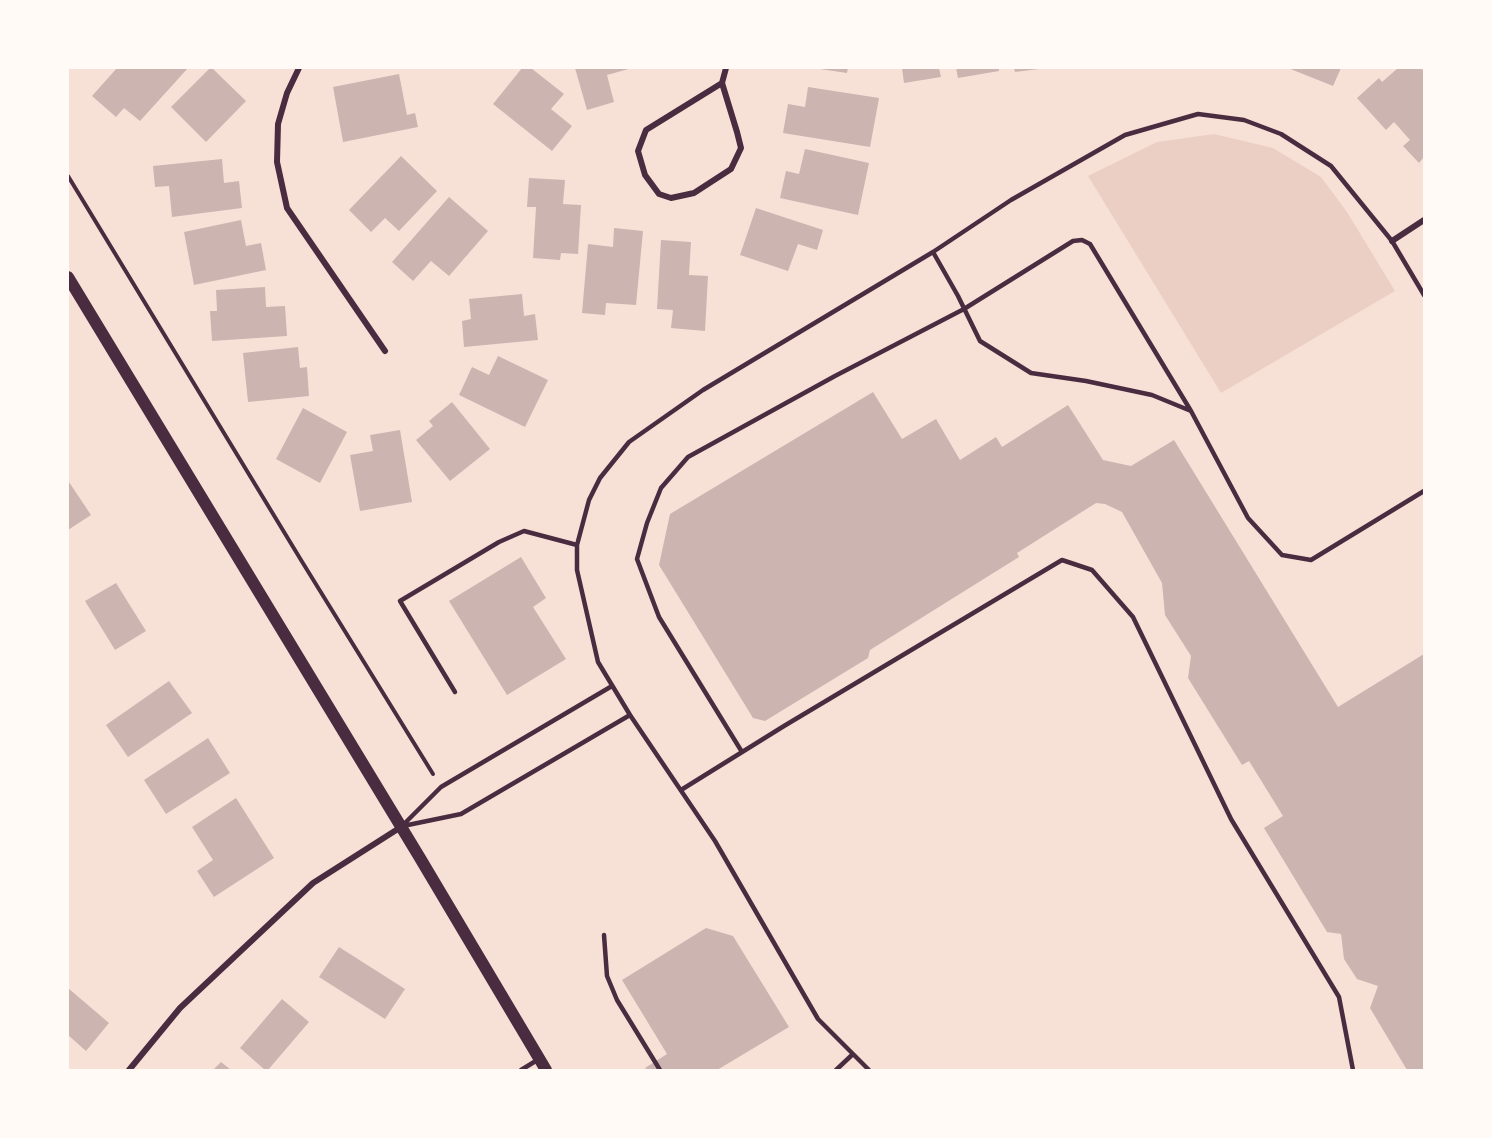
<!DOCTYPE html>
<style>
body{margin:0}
#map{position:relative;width:1492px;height:1138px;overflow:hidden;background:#f7e1d7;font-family:"Alegreya Sans",sans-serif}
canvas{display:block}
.frame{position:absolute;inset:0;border:69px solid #fffaf5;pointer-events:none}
</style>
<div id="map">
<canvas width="1492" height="1138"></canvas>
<div class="frame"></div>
</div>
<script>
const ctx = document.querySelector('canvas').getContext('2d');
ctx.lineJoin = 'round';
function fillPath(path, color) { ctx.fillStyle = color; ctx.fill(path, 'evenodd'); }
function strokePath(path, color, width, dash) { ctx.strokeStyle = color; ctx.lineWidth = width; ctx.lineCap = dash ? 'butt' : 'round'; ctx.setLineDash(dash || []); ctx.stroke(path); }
const green = new Path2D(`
 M1214 134 1273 148 1321 177 1347 212 1395 291 1221 393 1088 176 1157 142Z`);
const building = new Path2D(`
 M117 68H188L140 121 124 108 116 117 92 96Z
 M210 68H212L246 101 206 142 171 107Z
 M522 68H531L564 94 551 109 572 126 552 151 493 104Z
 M575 68H632L607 75 614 102 587 110Z
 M820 68H848L847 73 820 69Z
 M902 68H939L941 77 904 83Z
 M956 68H999V71L958 78Z
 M1014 68H1039V69L1015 72Z
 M1288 68H1341L1333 86Z
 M1398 68H1421L1424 71V157L1419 163 1403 146 1410 140 1394 122 1386 130 1357 98 1379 78 1382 82Z
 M399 74 407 115 415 113 418 127 343 142 333 87Z
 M808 87 879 98 870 147 783 133 788 104 805 107Z
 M805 149 869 163 858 215 780 198 786 171 799 174Z
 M401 156 437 191 399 231 385 218 371 232 349 210Z
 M222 159 224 183 239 181 242 208 172 217 169 186 155 187 153 166Z
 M529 178 565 180 563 204 581 205 578 254 561 253 560 260 533 258 536 207H527Z
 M449 197 488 231 449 276 431 261 413 281 392 262Z
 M756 208 823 230 817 250 798 244 788 271 740 255Z
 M241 220 246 246 261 243 266 270 194 285 184 232Z
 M614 228 643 231 636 305 606 303 605 315 582 313 588 244 613 247Z
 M661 240 691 242 689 275 708 276 705 331 671 328 673 310 657 309Z
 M265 287 266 307 285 306 287 336 212 341 210 311H217L216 290Z
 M522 294 524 316 535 314 538 340 464 347 462 321 471 319 469 299Z
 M298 347 300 368 307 367 309 396 248 402 243 353Z
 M498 356 548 380 525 427 459 395 472 367 489 375Z
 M873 392 902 439 936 419 960 460 996 437 1002 447 1068 405 1103 460 1131 466 1174 440 1338 707 1424 654V1070H1407L1370 1008 1378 986 1357 979 1344 959 1341 934 1327 932 1264 828 1283 816 1249 761 1242 765 1188 678 1191 656 1165 615 1162 583 1122 512 1105 504 1096 503 1017 553 1019 557 870 650 868 658 765 721 753 718 659 565 670 514Z
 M452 402 490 449 450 481 416 440 433 426 429 421Z
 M303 408 347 432 320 483 276 459Z
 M400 430 412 502 360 511 350 455 373 451 370 435Z
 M69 482 91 515 68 530V483Z
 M521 557 546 598 533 607 566 659 507 695 449 601Z
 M116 583 146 631 115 650 85 601Z
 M169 681 192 713 128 757 106 725Z
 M208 738 230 773 166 814 144 780Z
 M236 798 274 858 214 897 197 871 213 860 192 827Z
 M706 928 733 936 789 1027 717 1070H647L645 1068 667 1054 622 980Z
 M339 947 405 989 385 1019 319 977Z
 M68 988 109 1023 86 1051 68 1035Z
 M282 999 309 1022 268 1070H265L240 1048Z
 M221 1062 231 1070H213Z`);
const path = new Path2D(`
 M68 176 301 560 433 774`);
const service = new Path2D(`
 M933 252 958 296 980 341 1031 373 1086 381 1152 395 1191 411 1248 518 1282 555 1311 560 1424 491
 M455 692 400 601 499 542 524 531 577 545
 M742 752 659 617 637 559 647 523 661 488 688 457 835 376 964 309 1073 241 1082 240 1090 244 1191 411
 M681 790 784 726 1062 560 1092 570 1133 617 1231 819 1339 997 1353 1070
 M403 825 441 787 612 686
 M403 826 461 814 630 715
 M604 935 607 976 617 1000 660 1070
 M521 1070 539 1059
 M836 1070 853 1054
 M869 1070 818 1019 715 841 630 715 598 662 577 570V545L589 500 600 478 629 442 703 390 933 252 1011 200 1125 135 1198 114 1244 120 1281 134 1331 166 1392 241 1424 295`);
const minor = new Path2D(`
 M299 68 287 93 278 124 277 162 287 208 385 351
 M722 83 646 130 638 151 645 175 659 194 671 198 694 193 731 169 741 148 737 132 722 83 726 68
 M1392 241 1424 220
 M129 1070 180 1008 313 883 401 827`);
const secondary = new Path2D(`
 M68 277 420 858 546 1070`);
fillPath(green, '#ebcfc5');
fillPath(building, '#ccb4b1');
strokePath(path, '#4a2c40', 4);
strokePath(service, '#4a2c40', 4.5);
strokePath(minor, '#4a2c40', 6);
strokePath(secondary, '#4a2c40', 12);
</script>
